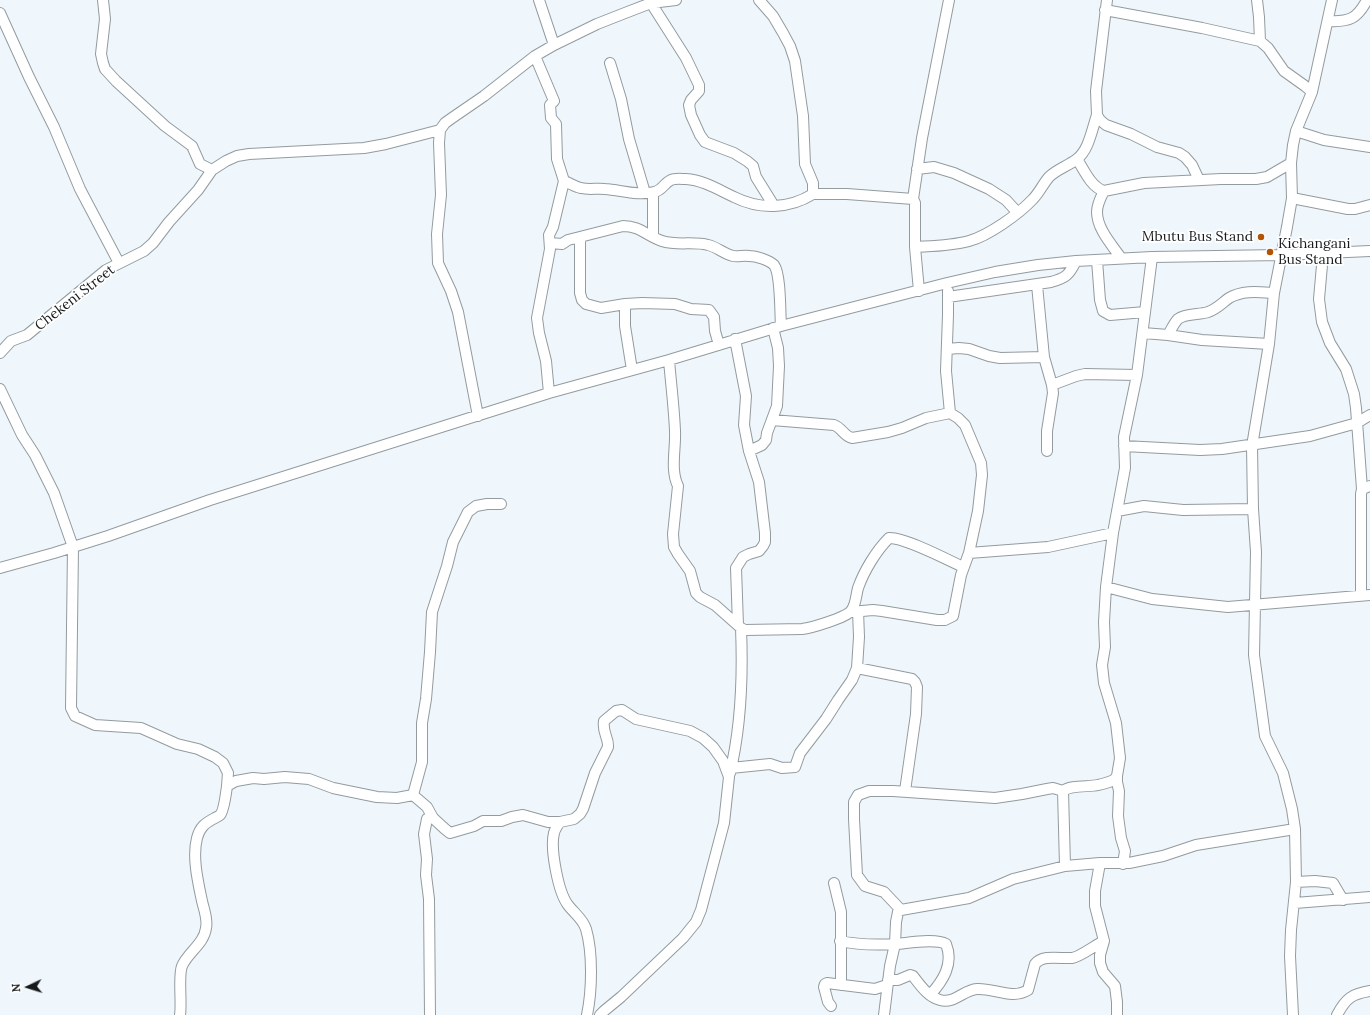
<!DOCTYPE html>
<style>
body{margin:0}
#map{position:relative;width:1370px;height:1015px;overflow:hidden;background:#eff7fc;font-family:Lora,serif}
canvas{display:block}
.north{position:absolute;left:8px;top:967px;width:40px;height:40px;-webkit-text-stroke:3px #fff;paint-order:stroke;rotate:266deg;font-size:11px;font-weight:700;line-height:16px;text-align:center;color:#171a1c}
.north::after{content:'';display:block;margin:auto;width:14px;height:18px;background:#171a1c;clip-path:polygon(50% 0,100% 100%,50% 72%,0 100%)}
</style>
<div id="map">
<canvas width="1370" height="1015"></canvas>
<div class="north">N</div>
</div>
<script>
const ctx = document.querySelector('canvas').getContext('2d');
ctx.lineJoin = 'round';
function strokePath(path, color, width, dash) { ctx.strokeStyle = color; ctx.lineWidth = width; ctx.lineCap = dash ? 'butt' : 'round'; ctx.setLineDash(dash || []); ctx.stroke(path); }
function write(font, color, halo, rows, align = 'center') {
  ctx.font = font + ' Lora,serif'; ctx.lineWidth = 3.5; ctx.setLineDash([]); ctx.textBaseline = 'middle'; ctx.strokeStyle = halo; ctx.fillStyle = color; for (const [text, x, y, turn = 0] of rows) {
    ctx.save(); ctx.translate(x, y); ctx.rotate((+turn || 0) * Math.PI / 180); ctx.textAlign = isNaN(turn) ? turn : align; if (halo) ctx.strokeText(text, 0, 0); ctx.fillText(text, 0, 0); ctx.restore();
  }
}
const minor = new Path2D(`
 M103 0 105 19 101 54 103 63 105 69 116 81 165 126 192 146 200 164 212 170
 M539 0 554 45
 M1107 0 1096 91 1097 115 1100 120 1106 125 1131 134 1157 147 1179 153 1185 157 1192 165 1199 180
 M1257 0 1259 17 1260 41
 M651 3 686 58 699 85V91L691 100 689 105 691 115 700 135 705 142 734 153 747 161 753 166 756 177 774 206
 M1105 10 1202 28 1260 41 1268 48 1284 71 1305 86 1312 92
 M0 13 29 77 54 127 80 189 119 263
 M1329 21C1349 22 1357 19 1367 0
 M535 56 554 101 550 105 551 118 556 124 557 159 564 181 553 227 549 235 550 249 537 318 539 333 546 361 549 393
 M610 63 621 99 629 139 645 193
 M1296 131 1324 140 1370 147
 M1077 159C1084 170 1091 187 1104 191L1144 183 1221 179H1256L1267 177 1291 163
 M917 169 934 167 954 173 989 189 1006 200 1017 212
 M564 181C570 183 575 187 581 188 589 190 597 188 605 189 621 190 637 196 654 192 662 191 664 183 671 180 675 178 682 179 686 179 703 180 719 190 734 197 760 210 789 209 813 194V183L805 164 803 116 795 61 790 46 783 33 773 16 759 0
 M1104 191C1101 197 1097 204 1097 212 1097 229 1112 245 1121 258
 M813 194H847L913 199 915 203V247L919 291
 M1292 198 1348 209H1355L1370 205
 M913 199 922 138 949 0
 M580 237V293L582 300 586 304 601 308 625 304 642 303 675 304 691 309 709 310 714 317 715 331 719 345
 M653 237V193
 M550 243 562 244 568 240 623 226C640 226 647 236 662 241 678 246 693 241 708 245 717 247 724 254 733 256 738 257 744 255 749 256 756 256 769 260 774 265 781 274 780 314 781 326
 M915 247C933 246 951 246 969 241 988 236 1019 214 1033 199 1039 193 1043 184 1049 177 1057 169 1068 166 1077 159 1089 150 1092 129 1097 115
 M1323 254 1319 299 1322 322 1330 343 1346 369 1354 394 1356 408 1362 489
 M1097 260 1100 300 1103 311 1110 315 1145 312
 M1037 285 1044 357 1052 385 1053 393 1047 431V451
 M948 291V315L946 371 950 413
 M948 297 1051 282C1066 278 1069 275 1076 261
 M625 304V326L632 370
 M1143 333 1168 335 1202 340 1269 344
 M1168 335C1171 330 1174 323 1178 319 1186 313 1200 315 1208 312 1217 309 1222 303 1229 298 1243 290 1258 292 1274 293
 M735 339 746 396 744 425 749 451 759 482 765 533V542L763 546 759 551 749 554 743 557 736 568 738 625
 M947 349 959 348 969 349 989 356 1000 358 1044 357
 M0 353 11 341 27 335 106 270 144 251 153 243 169 222 198 190 212 170 226 161 237 156 249 154 364 148 386 144 440 130
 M669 360C671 384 674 407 675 431 676 448 670 470 678 486L673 534 674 547 678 554 690 571 696 593 700 597 715 605 741 628 745 630 802 629C811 628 845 618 851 611 856 605 856 595 858 588 864 571 876 551 889 538 904 537 948 560 963 567
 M1052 385 1076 376 1085 374 1137 375
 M0 389 22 435 35 455 54 493 73 547 71 708 75 716 95 725 141 728 177 744 198 749 215 757 223 763 228 773 227 786
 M478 416 458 312 451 291 438 263 437 234 441 195 439 143 440 130 445 123 452 118 484 96 535 56 554 45 597 24 625 13 651 3 676 0
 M772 420 834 425C842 428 844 436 852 438L888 432 902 428 926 418 950 413 958 418 965 425 981 463 982 475 978 511 969 553 961 575 953 616 945 620H937L882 611 873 610 851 612
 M1124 446 1200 450 1222 449 1310 436 1357 423 1370 415
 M749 451 762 445 766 440 767 433 777 406 779 366 778 348 773 328
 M1117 511 1144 506 1183 510 1253 509
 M969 553 1048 547 1113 533
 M0 568 54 553 108 536 210 500 549 393 669 360 781 326 947 283 995 272 1038 265 1076 261 1152 257 1281 255 1370 251
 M1106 587 1152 599 1228 607 1370 595
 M1361 595V494L1362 489 1370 486
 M857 668 912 679 915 682 917 687 916 714 905 791
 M731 768 770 764 782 768 795 767 800 753 826 719 838 700 852 680 857 668 859 637 858 611
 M730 773C741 727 743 676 741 628
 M413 795 422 762V723L426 699 430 652 432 612 447 566 453 542 468 512 476 506 487 504H501
 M560 822C557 826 555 829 554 833 550 848 558 892 568 905 574 913 583 919 586 929 593 953 592 991 587 1015
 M1100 863 1095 891V906L1104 941 1100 955V963L1103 972 1115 986 1117 1002V1015
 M1123 864 1125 851 1121 838 1118 816 1119 791 1117 782V776L1120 758 1116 723 1104 683 1102 665 1105 647 1104 622 1106 587 1113 533 1125 468 1124 437 1137 375 1152 257
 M1065 866 1063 791C1070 785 1089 787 1098 785 1104 784 1109 782 1114 780L1117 776
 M1296 882 1315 881 1333 883 1343 900
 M834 883 841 912V985
 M1295 903 1370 897
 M901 910 884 892 865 886 857 875 854 819V802L858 795 869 791H893L995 798 1022 794 1047 789 1053 788 1063 791
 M840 941C858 945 878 945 896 944 909 943 935 938 946 944 954 964 943 981 930 995
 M888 980H898L910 975 913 976C920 985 928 997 940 1000 955 1004 963 990 977 989 994 988 1012 1000 1028 990L1035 964C1043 954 1061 959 1072 958 1080 957 1095 945 1104 941
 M831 1006 828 1002 824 987 825 984 827 983 875 989 887 985
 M180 1015C182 1002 178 976 182 966 188 952 204 944 206 928 208 919 204 910 202 901 198 882 192 857 197 838 200 827 205 823 215 818 216 817 218 817 220 815 224 811 226 793 227 786L236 781 253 778 264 779 285 777 309 779 333 788 377 797 397 798 413 795 427 807 433 818
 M430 1015 429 899 426 875 427 859 424 834 427 819 433 818 445 829 450 833 474 826 483 821H501L512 817 523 815 548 822H560L574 819 580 814 583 809 595 773 608 747C609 738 602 733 604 721L616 711 622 710 636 719 690 731 703 738 713 747 723 761 729 777 724 823 701 910 696 922 683 938 621 997 604 1011 600 1015
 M884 1015 890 966 895 944 896 922 898 912 901 910 969 898 1013 879 1065 866 1100 863H1129L1163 856 1196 845 1295 829
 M1293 1015 1290 956 1291 930 1296 882 1295 829 1292 809 1283 773 1265 736 1254 655 1256 552 1253 509 1252 446 1269 344 1274 293 1287 227 1292 198 1291 163 1293 145 1296 131 1312 92 1332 0
 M1337 1015C1346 998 1352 994 1370 991`);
const markers = [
 [1261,237,4,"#b25402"],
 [1270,252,4,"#b25402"]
];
const poiNames = [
 ["Mbutu Bus Stand",1253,237],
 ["Kichangani",1278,244,"left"],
 ["Bus Stand",1278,260,"left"]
];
const streetNames = [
 ["Chekeni Street",75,298,-38]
];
strokePath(minor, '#939b9f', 12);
strokePath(minor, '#fff', 10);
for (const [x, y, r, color] of markers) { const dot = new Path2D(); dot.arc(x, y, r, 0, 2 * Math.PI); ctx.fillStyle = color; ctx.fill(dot); strokePath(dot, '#fff', 1.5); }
write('14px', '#171a1c', '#fff', poiNames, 'right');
write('14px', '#171a1c', '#fff', streetNames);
</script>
